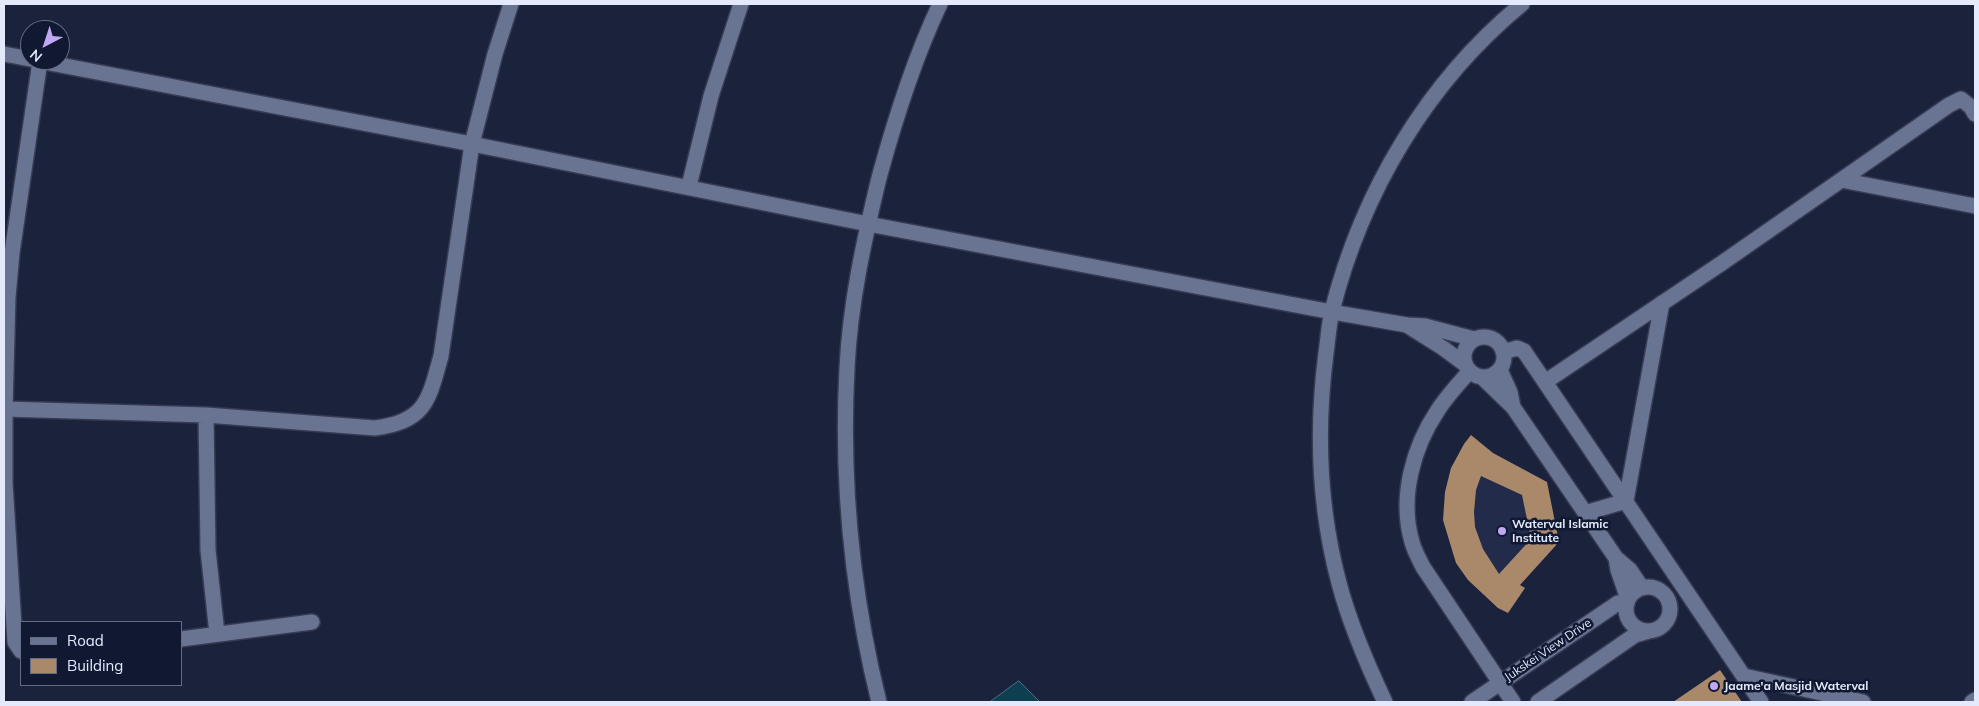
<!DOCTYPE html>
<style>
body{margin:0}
#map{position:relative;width:1979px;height:706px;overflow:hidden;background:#1a223c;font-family:Mulish,sans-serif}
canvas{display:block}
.frame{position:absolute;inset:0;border:5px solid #e4eafc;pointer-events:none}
.legend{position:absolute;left:20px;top:621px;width:162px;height:65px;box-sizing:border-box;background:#111831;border:1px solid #656c82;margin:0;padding:6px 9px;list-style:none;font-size:15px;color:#e4eafc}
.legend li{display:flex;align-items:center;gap:10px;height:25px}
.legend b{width:25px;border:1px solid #656c82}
.north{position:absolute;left:20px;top:20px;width:50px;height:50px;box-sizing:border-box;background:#111831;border:1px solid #656c82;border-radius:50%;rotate:220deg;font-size:14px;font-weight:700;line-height:20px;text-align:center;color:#e4eafc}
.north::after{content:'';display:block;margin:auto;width:18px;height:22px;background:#c1a8f3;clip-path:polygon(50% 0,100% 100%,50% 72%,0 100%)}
</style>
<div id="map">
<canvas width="1979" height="706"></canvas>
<div class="frame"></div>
<ul class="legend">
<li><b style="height:6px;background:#697392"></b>Road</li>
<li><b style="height:14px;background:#aa886a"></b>Building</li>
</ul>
<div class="north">N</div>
</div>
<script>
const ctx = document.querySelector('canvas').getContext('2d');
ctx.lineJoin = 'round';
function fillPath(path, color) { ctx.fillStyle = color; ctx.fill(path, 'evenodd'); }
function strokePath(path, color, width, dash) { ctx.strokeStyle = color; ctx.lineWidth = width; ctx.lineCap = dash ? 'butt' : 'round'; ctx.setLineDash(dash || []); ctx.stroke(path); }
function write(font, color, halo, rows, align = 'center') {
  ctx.font = font + ' Mulish,sans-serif'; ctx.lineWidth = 5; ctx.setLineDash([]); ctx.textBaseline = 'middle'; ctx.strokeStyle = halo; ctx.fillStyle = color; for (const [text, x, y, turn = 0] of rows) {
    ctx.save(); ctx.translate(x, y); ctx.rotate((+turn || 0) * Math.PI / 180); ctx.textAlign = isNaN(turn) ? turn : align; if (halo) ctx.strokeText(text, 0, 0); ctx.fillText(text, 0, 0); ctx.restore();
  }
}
const built = new Path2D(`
 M1471 435 1493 453 1547 482 1520 584 1525 588 1508 613 1498 608 1468 580 1456 563 1443 520 1445 492 1451 468 1464 444Z`);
const water = new Path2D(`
 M1019 681 1040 702H990Z`);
const building = new Path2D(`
 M1471 435 1493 453 1547 482 1559 542 1520 585 1525 588 1508 613 1498 608 1468 580 1456 563 1443 520 1445 492 1451 468 1464 444ZM1481 476 1522 495 1531 539 1499 574 1483 549 1475 527 1474 512 1476 490Z
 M1720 670 1742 702H1673Z`);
const minor = new Path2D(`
 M4 54 30 59
 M34 60 472 144 868 224 1332 312 1407 325 1425 326 1474 339
 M1841 180 1975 206
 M689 186 711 96 741 4
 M1408 326 1443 348 1466 365
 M1464 357a20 20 0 1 1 40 0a20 20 0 1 1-40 0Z
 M1503 352 1517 348 1524 351 1761 702
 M1500 370 1510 392 1513 407
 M1470 371C1459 383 1447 396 1438 410 1413 447 1399 498 1412 542 1414 550 1419 559 1423 567L1513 702
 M1482 377 1513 407 1616 558 1630 570 1642 588
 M1545 382 1722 263 1949 105 1961 99 1971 107 1975 114
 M5 409 206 415 375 428C426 422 429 399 441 356L472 144 495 54 511 4
 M206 415 208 550 217 634
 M1585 513 1626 501 1662 303
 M1616 558 1618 570 1628 599
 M1626 609a22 22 0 1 1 44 0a22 22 0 1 1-44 0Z
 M181 639 312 622
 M21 651 15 642 5 483V409L8 297 12 253 40 61
 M1744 676 1863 702
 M879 702C852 593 841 481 847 368 850 304 864 240 879 178 895 119 914 59 940 4
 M1385 702C1367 664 1350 625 1339 583 1319 508 1316 430 1326 353 1328 339 1329 324 1332 311 1362 192 1427 82 1522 4
 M1472 702 1618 603 1627 604
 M1538 702 1635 635 1649 631
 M1972 702 1975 700`);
const markers = [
 [1502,531,5,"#c1a8f3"],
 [1714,686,5,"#c1a8f3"]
];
const poiNames = [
 ["Waterval Islamic",1512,524],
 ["Institute",1512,538],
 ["Jaame'a Masjid Waterval",1724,686]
];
const streetNames = [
 ["Jukskei View Drive",1548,650,-34]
];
fillPath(built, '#222b4a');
fillPath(water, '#0e3f51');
strokePath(water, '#4e7284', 1);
fillPath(building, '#aa886a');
strokePath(minor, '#373b52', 18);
strokePath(minor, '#697392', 15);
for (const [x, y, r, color] of markers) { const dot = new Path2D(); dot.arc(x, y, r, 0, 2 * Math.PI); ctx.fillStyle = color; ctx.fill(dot); strokePath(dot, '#111831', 2); }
write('bold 12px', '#e4eafc', '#111831', poiNames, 'left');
write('12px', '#e4eafc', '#111831', streetNames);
</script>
